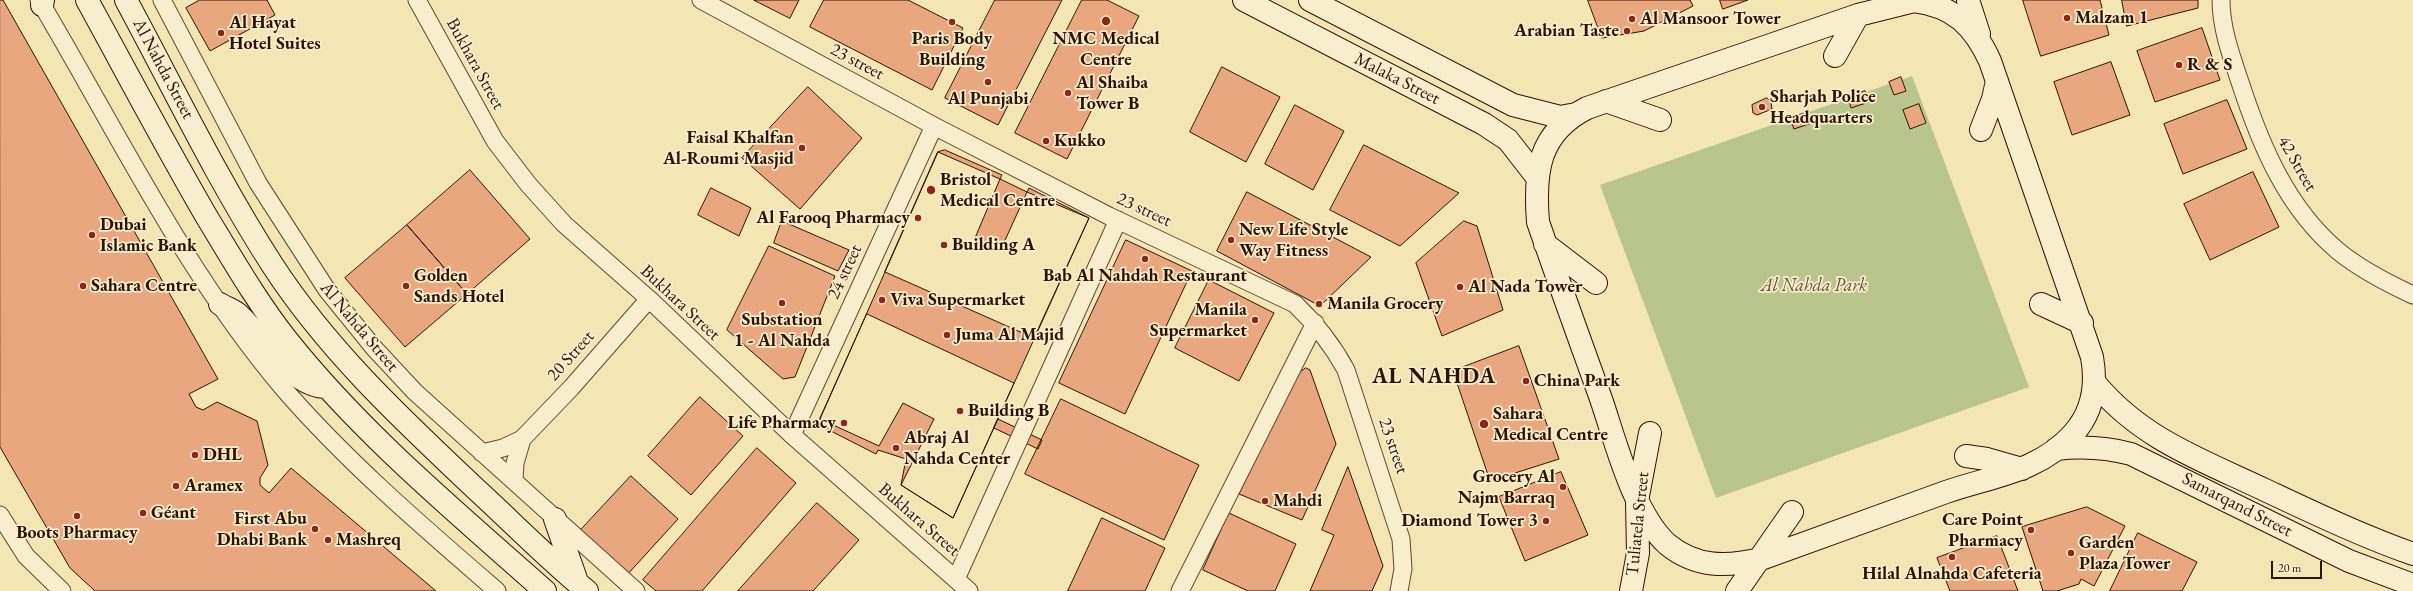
<!DOCTYPE html>
<meta charset="utf-8">
<style>
body{margin:0}
#map{position:relative;width:2413px;height:591px;overflow:hidden;background:#f4e5b4;font-family:"EB Garamond",serif}
canvas{display:block}
.scale{position:absolute;left:2271px;top:561px;width:51px;height:18px;box-sizing:border-box;border:2px solid #2e1303;border-top:0;padding-left:5px;font-size:12px;line-height:14px;white-space:nowrap;color:#2e1303;-webkit-text-stroke:3px #f8eece;paint-order:stroke}
</style>
<div id="map">
<canvas width="2413" height="591"></canvas>
<div class="scale">20 m</div>
</div>
<script>
const ctx = document.querySelector('canvas').getContext('2d');
ctx.lineJoin = 'round';
function fillPath(path, color) { ctx.fillStyle = color; ctx.fill(path, 'evenodd'); }
function strokePath(path, color, width, dash) { ctx.strokeStyle = color; ctx.lineWidth = width; ctx.lineCap = dash ? 'butt' : 'round'; ctx.setLineDash(dash || []); ctx.stroke(path); }
function write(font, color, halo, rows, align = 'center') {
  ctx.font = font + ' "EB Garamond",serif'; ctx.lineWidth = 3.5; ctx.setLineDash([]); ctx.textBaseline = 'middle'; ctx.strokeStyle = halo; ctx.fillStyle = color; for (const [text, x, y, turn = 0] of rows) {
    ctx.save(); ctx.translate(x, y); ctx.rotate((+turn || 0) * Math.PI / 180); ctx.textAlign = isNaN(turn) ? turn : align; if (halo) ctx.strokeText(text, 0, 0); ctx.fillText(text, 0, 0); ctx.restore();
  }
}
const green = new Path2D(`
 M1912 76 2029 387 1716 498 1600 185Z`);
const building = new Path2D(`
 M0 0H3L218 379 189 394 196 407 203 410 217 402 257 421 268 465 260 478V485L269 493 291 468 436 591H95L70 568 0 447Z
 M200 0H267L275 15 210 51 186 8Z
 M754 0H799L790 18Z
 M824 0H908L963 28 932 90 810 27Z
 M995 0H1062L998 125 945 98Z
 M1082 0H1107L1139 16 1067 159 1015 133Z
 M1588 0H1690L1693 6 1644 31 1602 38Z
 M1720 0H1748L1723 9Z
 M2023 0H2100L2109 35 2041 56Z
 M2122 0H2198V8L2127 26Z
 M2202 28 2220 80 2155 102 2137 51Z
 M2111 62 2130 115 2072 135 2054 82Z
 M1222 67 1280 97 1246 162 1190 132Z
 M1901 77 1906 91 1894 95 1889 82Z
 M808 87 862 138 800 209 742 158Z
 M1865 91 1869 102 1851 108 1848 97Z
 M1767 98 1771 102 1772 109 1757 115 1753 113 1752 105Z
 M2227 100 2247 149 2183 174 2164 124Z
 M1919 104 1926 123 1910 129 1903 110Z
 M1295 105 1344 131 1313 190 1265 164Z
 M1808 112 1812 123 1794 129 1790 118Z
 M1364 145 1459 193 1400 246 1330 210Z
 M945 150 1002 175 1000 179 1027 192 1029 188 1089 218 953 518 901 485 906 459 878 450 876 454 823 427 820 419 938 152Z
 M938 152 1000 179 975 238 1001 249 1027 192 1089 218 1034 338 885 272Z
 M470 170 530 239 467 294 407 225Z
 M2253 172 2279 227 2210 260 2184 204Z
 M711 188 751 208 739 236 698 215Z
 M1247 192 1371 257 1320 306 1217 251Z
 M782 221 849 250 838 271 774 243Z
 M1464 221 1477 226 1503 310 1442 336 1416 263Z
 M407 225 467 294 405 347 345 278Z
 M1126 240 1192 271 1125 414 1059 383Z
 M769 246 835 276 795 377 783 379 727 330Z
 M1209 280 1274 313 1239 381 1175 348Z
 M867 314 1014 383 953 518 901 485 934 419 903 403 879 446 820 419Z
 M1519 346 1559 459 1490 481 1453 371Z
 M1306 368 1310 370 1336 444 1302 520 1239 494 1296 375Z
 M700 397 743 436 691 495 648 456Z
 M1061 399 1199 465 1164 540 1025 474Z
 M998 419 1042 440 1038 449 994 428Z
 M757 448 796 483 702 591H656L643 580Z
 M1348 467 1383 566 1372 591H1310L1334 535 1322 530Z
 M1561 472 1588 535 1525 561 1499 497Z
 M631 476 678 519 626 576 578 533Z
 M817 503 859 540 813 591H738Z
 M2087 507 2125 526 2094 586 2081 579 2079 584 2057 591H2043L2022 527Z
 M1229 513 1296 544 1275 591H1248L1203 570Z
 M1102 518 1165 548 1145 591H1068Z
 M2138 533 2197 562 2182 591H2110Z
 M1997 536 2018 591H1950L1937 558Z`);
const street = new Path2D(`
 M39 0C117 131 184 271 283 388 347 462 423 527 497 591
 M162 0 258 183 327 290 374 348 415 392 636 591
 M417 0 495 141 528 184 564 224 649 299 792 435 969 591
 M701 0 934 126 1109 216 1295 304C1316 324 1332 344 1346 370L1401 539 1403 569 1399 591
 M2221 0C2221 29 2232 58 2241 85 2261 146 2287 208 2338 251 2360 269 2387 283 2413 295
 M792 435 934 126
 M482 453 503 448 522 439 571 388 649 299
 M514 480 515 463 522 439
 M0 515 26 556 62 591
 M956 579 1118 220
 M1180 591 1315 323`);
const secondary = new Path2D(`
 M87 0C127 73 166 147 208 219 233 260 257 302 287 340 362 434 455 511 545 591
 M126 0C174 89 218 181 273 266 329 352 404 421 478 491 514 524 549 560 587 591
 M1244 0 1484 124 1508 140 1536 176
 M1310 0 1513 105 1560 117 1576 114
 M1968 0 1979 34
 M1914 1C1954 6 1974 26 1990 61L2092 357C2097 385 2093 412 2073 434 2039 472 1992 476 1946 492 1885 514 1823 536 1761 559 1727 567 1696 568 1667 544 1633 513 1615 439 1600 396 1579 338 1558 280 1538 222 1534 172 1538 133 1587 108L1858 15Z
 M42 5 43 0
 M1835 56 1858 15
 M1606 101 1660 120
 M1981 130 1993 99 1997 81
 M1545 244 1596 283
 M220 304C226 308 234 310 239 315 263 337 291 387 327 387
 M2041 304 2082 323
 M2095 383C2141 439 2202 460 2265 490 2314 513 2362 536 2413 554
 M2056 449C2083 446 2105 447 2131 454L2349 561 2413 585
 M1966 456 1987 459 2022 469
 M555 519 576 579
 M1631 591 1638 553 1637 501 1650 433
 M1737 591 1792 512`);
const markers = [
 [2067,18,4,"#8f2418"],
 [1632,19,4,"#8f2418"],
 [1106,21,5,"#8f2418"],
 [952,22,4,"#8f2418"],
 [1627,31,4,"#8f2418"],
 [221,33,4,"#8f2418"],
 [2179,65,4,"#8f2418"],
 [988,82,4,"#8f2418"],
 [1068,93,4,"#8f2418"],
 [1762,107,4,"#8f2418"],
 [1046,141,4,"#8f2418"],
 [802,148,4,"#8f2418"],
 [931,190,5,"#8f2418"],
 [918,218,4,"#8f2418"],
 [92,235,4,"#8f2418"],
 [1231,240,4,"#8f2418"],
 [944,245,4,"#8f2418"],
 [1145,259,4,"#8f2418"],
 [83,286,4,"#8f2418"],
 [406,286,4,"#8f2418"],
 [1460,287,4,"#8f2418"],
 [882,300,4,"#8f2418"],
 [782,303,4,"#8f2418"],
 [1319,304,4,"#8f2418"],
 [1255,320,4,"#8f2418"],
 [947,335,4,"#8f2418"],
 [1526,381,4,"#8f2418"],
 [960,411,4,"#8f2418"],
 [844,423,4,"#8f2418"],
 [1484,424,5,"#8f2418"],
 [896,448,4,"#8f2418"],
 [195,455,4,"#8f2418"],
 [176,486,4,"#8f2418"],
 [1563,487,4,"#8f2418"],
 [1265,501,4,"#8f2418"],
 [143,513,4,"#8f2418"],
 [77,516,4,"#8f2418"],
 [1546,521,4,"#8f2418"],
 [315,529,4,"#8f2418"],
 [2031,530,4,"#8f2418"],
 [328,540,4,"#8f2418"],
 [2071,553,4,"#8f2418"],
 [1952,557,4,"#8f2418"]
];
const poiNames = [
 ["Malzam 1",2075,18],
 ["Al Mansoor Tower",1640,19],
 ["Al Hayat",229,23],
 ["Hotel Suites",229,44],
 ["Arabian Taste",1619,31,"right"],
 ["Paris Body",952,39,"center"],
 ["Building",952,60,"center"],
 ["NMC Medical",1106,39,"center"],
 ["Centre",1106,60,"center"],
 ["R & S",2187,65],
 ["Al Shaiba",1076,83],
 ["Tower B",1076,104],
 ["Sharjah Police",1770,97],
 ["Headquarters",1770,118],
 ["Al Punjabi",988,99,"center"],
 ["Faisal Khalfan",794,138,"right"],
 ["Al-Roumi Masjid",794,159,"right"],
 ["Kukko",1054,141],
 ["Bristol",940,180],
 ["Medical Centre",940,201],
 ["Al Farooq Pharmacy",910,218,"right"],
 ["Dubai",100,225],
 ["Islamic Bank",100,246],
 ["New Life Style",1239,230],
 ["Way Fitness",1239,251],
 ["Building A",952,245],
 ["Golden",414,276],
 ["Sands Hotel",414,297],
 ["Bab Al Nahdah Restaurant",1145,276,"center"],
 ["Sahara Centre",91,286],
 ["Al Nada Tower",1468,287],
 ["Viva Supermarket",890,300],
 ["Manila Grocery",1327,304],
 ["Manila",1247,310,"right"],
 ["Supermarket",1247,331,"right"],
 ["Substation",782,320,"center"],
 ["1 - Al Nahda",782,341,"center"],
 ["Juma Al Majid",955,335],
 ["China Park",1534,381],
 ["Building B",968,411],
 ["Sahara",1493,414],
 ["Medical Centre",1493,435],
 ["Life Pharmacy",836,423,"right"],
 ["Abraj Al",904,438],
 ["Nahda Center",904,459],
 ["DHL",203,455],
 ["Grocery Al",1555,477,"right"],
 ["Najm Barraq",1555,498,"right"],
 ["Aramex",184,486],
 ["Mahdi",1273,501],
 ["Géant",151,513],
 ["First Abu",307,519,"right"],
 ["Dhabi Bank",307,540,"right"],
 ["Care Point",2023,520,"right"],
 ["Pharmacy",2023,541,"right"],
 ["Diamond Tower 3",1538,521,"right"],
 ["Boots Pharmacy",77,533,"center"],
 ["Mashreq",336,540],
 ["Garden",2079,543],
 ["Plaza Tower",2079,564],
 ["Hilal Alnahda Cafeteria",1952,574,"center"]
];
const streetNames = [
 ["23 street",857,62,28],
 ["Bukhara Street",475,64,61],
 ["Al Nahda Street",163,69,62],
 ["Malaka Street",1397,79,27],
 ["42 Street",2297,164,60],
 ["23 street",1144,210,25],
 ["24 street",845,272,-65],
 ["Bukhara Street",680,303,43],
 ["Al Nahda Street",359,327,50],
 ["20 Street",571,356,-48],
 ["23 street",1393,446,71],
 ["Samarqand Street",2237,505,27],
 ["Bukhara Street",919,520,41],
 ["Tuliatela Street",1638,524,-84]
];
const parkNames = [
 ["Al Nahda Park",1814,286]
];
const districtNames = [
 ["AL NAHDA",1434,377]
];
fillPath(green, '#bac58e');
fillPath(building, '#e9a780');
strokePath(building, '#2e1303', 1);
strokePath(street, '#60482f', 19);
strokePath(secondary, '#2e1303', 24);
strokePath(street, '#f8eece', 17);
strokePath(secondary, '#f8eece', 22);
for (const [x, y, r, color] of markers) { const dot = new Path2D(); dot.arc(x, y, r, 0, 2 * Math.PI); ctx.fillStyle = color; ctx.fill(dot); strokePath(dot, '#f8eece', 1.5); }
write('bold 18px', '#2e1303', '#f8eece', poiNames, 'left');
write('18px', '#2e1303', '#f8eece', streetNames);
write('italic 18px', '#5f5134', '#f8eece', parkNames);
ctx.letterSpacing = '1px';
write('bold 22px', '#2e1303', '#f8eece', districtNames);
ctx.letterSpacing = '0px';
</script>
